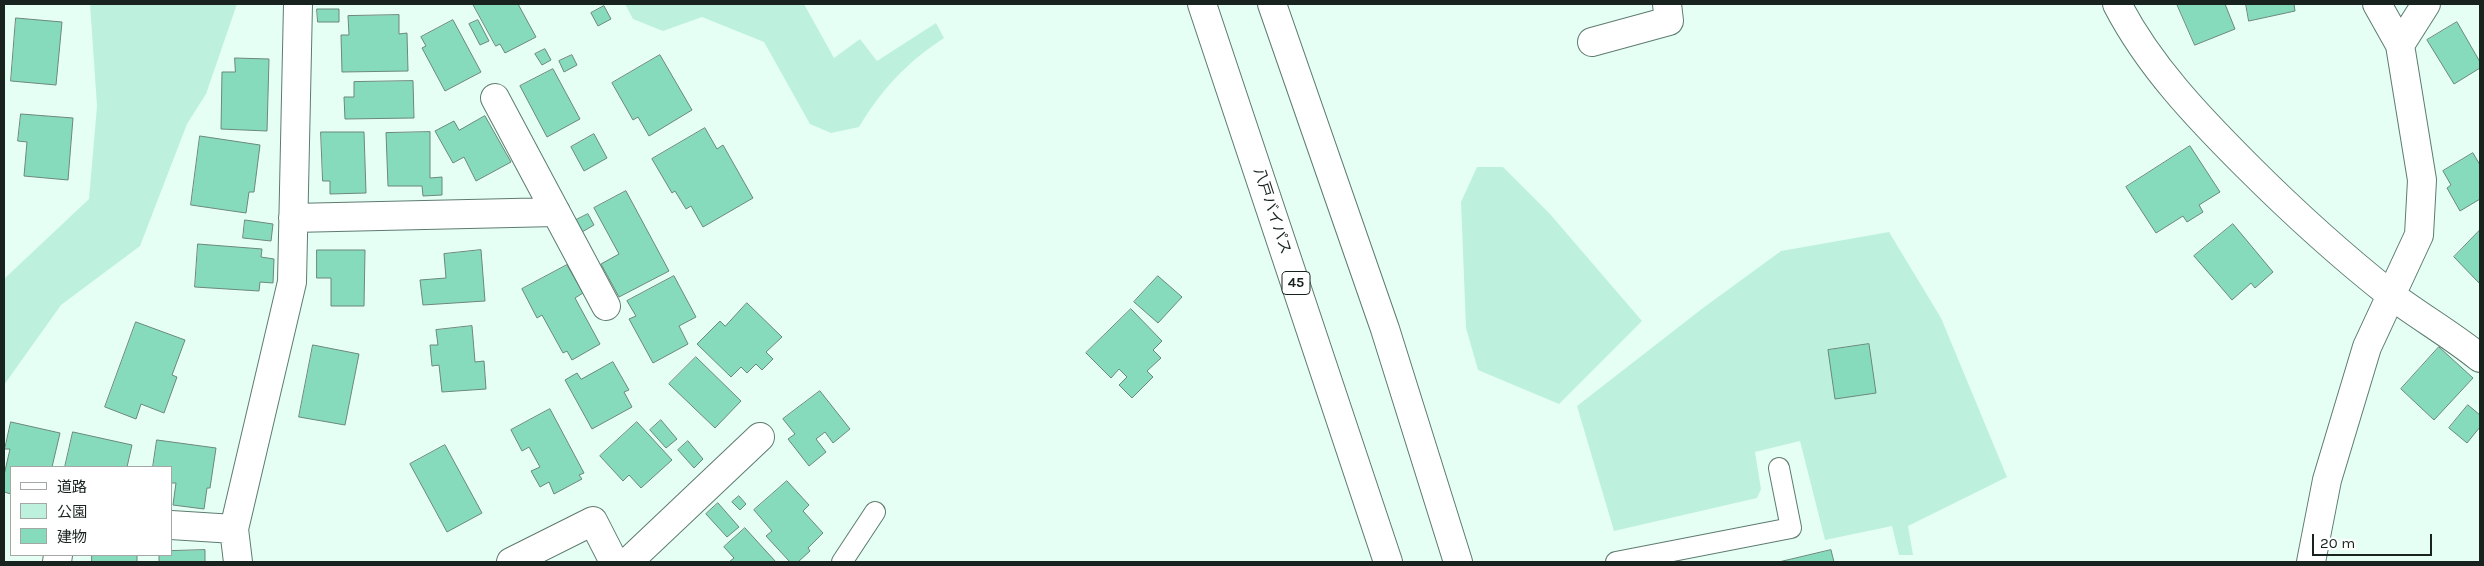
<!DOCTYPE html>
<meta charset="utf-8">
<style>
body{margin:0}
#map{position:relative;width:2484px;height:566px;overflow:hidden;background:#e5fff4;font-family:Karla,"Noto Sans JP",sans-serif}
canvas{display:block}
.frame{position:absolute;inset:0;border:5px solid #18231f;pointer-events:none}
.legend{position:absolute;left:10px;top:466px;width:162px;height:90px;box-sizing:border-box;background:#fff;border:1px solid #a3a7a5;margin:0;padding:6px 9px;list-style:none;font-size:15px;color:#18231f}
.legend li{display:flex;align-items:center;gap:10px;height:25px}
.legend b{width:25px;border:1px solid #a3a7a5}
.scale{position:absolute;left:2312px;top:534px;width:120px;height:22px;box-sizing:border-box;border:2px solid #18231f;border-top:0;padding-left:6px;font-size:15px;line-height:18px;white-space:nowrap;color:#18231f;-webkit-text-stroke:4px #fff;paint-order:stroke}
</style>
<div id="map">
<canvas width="2484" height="566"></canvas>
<div class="frame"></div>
<ul class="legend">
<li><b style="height:6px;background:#fff"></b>道路</li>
<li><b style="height:14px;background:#bef1dd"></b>公園</li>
<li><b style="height:14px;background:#87dbbd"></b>建物</li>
</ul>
<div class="scale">20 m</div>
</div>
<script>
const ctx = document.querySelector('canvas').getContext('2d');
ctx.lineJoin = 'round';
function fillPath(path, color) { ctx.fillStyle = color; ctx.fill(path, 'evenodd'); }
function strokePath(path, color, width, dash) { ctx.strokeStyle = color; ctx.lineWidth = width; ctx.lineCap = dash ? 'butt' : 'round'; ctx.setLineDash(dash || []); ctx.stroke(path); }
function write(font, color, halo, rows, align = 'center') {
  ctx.font = font + ' Karla,"Noto Sans JP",sans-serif'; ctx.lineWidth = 4; ctx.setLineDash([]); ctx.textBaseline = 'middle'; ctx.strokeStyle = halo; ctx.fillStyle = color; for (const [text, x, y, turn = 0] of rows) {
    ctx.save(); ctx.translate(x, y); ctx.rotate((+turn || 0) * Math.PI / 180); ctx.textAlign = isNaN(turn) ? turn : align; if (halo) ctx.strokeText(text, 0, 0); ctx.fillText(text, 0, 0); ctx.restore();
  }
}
const green = new Path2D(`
 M90 4H237L206 94 187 124 140 246 61 305 4 385V279L89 199 97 106Z
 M625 4H804L834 58 860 39 877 61 936 23 944 38C906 63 882 89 859 127L831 133 810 124 764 42 702 17 663 31 633 19Z
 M1477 167H1503L1550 214 1642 321 1559 404 1478 370 1466 328 1461 202Z
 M1889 232 1941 318 2007 477 1908 526 1913 555H1899L1892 526 1825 540 1800 441 1755 452 1761 489 1757 498 1614 531 1577 406 1703 308 1781 251Z`);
const building = new Path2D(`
 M473 4H518L536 37 505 53 500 44 496 46Z
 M2177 4H2225L2235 29 2195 45Z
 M2246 4H2294L2295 11 2249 21Z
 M604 6 611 19 598 26 591 13Z
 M317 9H339V22H318Z
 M399 15V34L407 33 408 71 342 72 341 35H349L348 16Z
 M16 18 62 22 56 85 11 81Z
 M453 20 481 72 445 91 422 48 426 46 421 37Z
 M478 20 489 41 480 45 469 24Z
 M2457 22 2480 62V68L2454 84 2427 40Z
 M545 49 551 60 542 65 535 54Z
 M572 55 577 65 564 72 559 61Z
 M660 55 692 110 649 136 638 117 633 120 612 83Z
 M235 58 269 59 267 131 221 129 222 72H235Z
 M553 69 580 119 547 137 520 86Z
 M413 81 414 118 345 119 344 97H354V82Z
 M21 114 73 118 68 180 24 176 27 142 18 141Z
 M485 116 511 162 476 181 464 157 453 163 435 131 454 121 459 130Z
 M705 128 717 149 723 145 753 198 703 227 691 206 686 209 675 191 672 193 652 159Z
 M321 132H364L366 193 330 194V181H323Z
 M430 132V178L442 177V195L423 196 422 186H388L386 133Z
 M594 134 607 158 584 171 571 147Z
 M200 136 260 145 254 192H249L246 213 191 205Z
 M2190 146 2220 192 2199 205 2203 212 2187 222 2183 216 2156 233 2126 187Z
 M2473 153 2480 165V199L2460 211 2447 188 2451 185 2443 171Z
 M626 191 669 271 619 297 601 264 619 254 594 208Z
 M588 214 594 225 582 232 576 220Z
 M245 220 273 224 271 241 243 238Z
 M2233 224 2273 272 2255 288 2251 283 2232 300 2194 256Z
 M2480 230V284L2454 257Z
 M198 244 262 249 261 257 274 259 273 283 260 282 259 291 195 287Z
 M317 250H365L364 306H331V278H317Z
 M481 250 485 301 423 305 420 280 446 278 444 254Z
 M567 265 583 293 575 298 600 344 572 360 567 351 563 353 542 315 537 318 522 289Z
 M674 276 696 317 679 326 688 344 653 363 629 319 636 316 627 301Z
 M1158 276 1182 297 1158 323 1134 302Z
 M747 303 782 337 766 352 773 359 762 370 756 364 747 373 741 367 731 377 697 344 720 321 725 326Z
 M1131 309 1162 341 1153 350 1161 358 1147 371 1153 377 1132 398 1119 385 1127 377 1119 369 1111 378 1086 353Z
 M136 322 185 340 172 375 177 377 164 413 141 404 136 419 105 407Z
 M472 326 475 362 484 361 486 389 442 392 439 365 432 366 430 345H438L436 330Z
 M1869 344 1876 393 1835 399 1828 350Z
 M313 345 359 354 345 425 299 417Z
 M2439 347 2473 378 2434 420 2401 389Z
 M696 357 741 401 715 428 669 384Z
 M613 362 629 390 624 392 632 407 592 429 565 380 577 373 581 379Z
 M820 391 850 429 833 443 825 432 816 439 826 452 809 466 788 439 795 434 783 419Z
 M2468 405 2480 415V427L2467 443 2449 428Z
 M550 409 584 473 579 475 582 479 554 494 549 482 540 487 531 471 540 467 529 447 522 451 511 430Z
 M661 420 677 439 666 448 650 430Z
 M11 422 60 433 52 467H11V494L4 492V475L10 449H5Z
 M637 422 672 460 641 488 629 475 623 481 600 456Z
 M73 432 132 445 127 467H65Z
 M157 440 216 448 210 488H207L204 509 173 505 176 483H171V467H153Z
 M688 441 703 459 694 468 678 450Z
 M445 445 482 513 447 532 410 464Z
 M787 481 809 505 803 511 823 533 808 548 810 551 798 562H790L766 536 772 531 754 510Z
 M739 496 746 504 740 510 732 502Z
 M718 503 739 527 727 537 706 514Z
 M745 528 765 550 776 562H729L734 558 724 547Z
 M205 550V562H159V555H171V551Z
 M1831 550 1834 562H1779Z
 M92 555H137V562H92Z`);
const service = new Path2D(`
 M842 562 875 512
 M1616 562 1791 528 1779 468`);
const minor = new Path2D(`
 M2117 4C2149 66 2198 117 2247 166 2293 212 2339 254 2391 295 2420 317 2452 335 2480 358
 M1592 42 1669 21 1667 4
 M2400 45 2426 4
 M495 98 606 306
 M293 218 556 212
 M171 525 234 529
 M57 562 58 555
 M238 562 234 529 292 282 298 4
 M511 562 593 521 614 562
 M628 562 760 437
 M2311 562 2327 480 2367 347 2419 235 2422 180 2400 45 2377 4`);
const trunk = new Path2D(`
 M1202 4 1388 562
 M1272 4 1385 329 1458 562`);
const shields = [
 [1296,283,28]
];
const shieldNames = [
 ["45",1296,283]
];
const streetNames = [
 ["八戸バイパス",1272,211,72]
];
fillPath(green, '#bef1dd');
fillPath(building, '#87dbbd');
strokePath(building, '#6b887c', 1);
strokePath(service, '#5e7b70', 22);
strokePath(minor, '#5e7b70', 30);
strokePath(trunk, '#5e7b70', 30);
strokePath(service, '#fff', 20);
strokePath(minor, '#fff', 28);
strokePath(trunk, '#fff', 28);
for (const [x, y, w] of shields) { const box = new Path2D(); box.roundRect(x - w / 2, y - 11.5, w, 23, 4); ctx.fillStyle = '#fff'; ctx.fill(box); strokePath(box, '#18231f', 1); }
write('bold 14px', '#18231f', null, shieldNames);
write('15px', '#18231f', '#fff', streetNames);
</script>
